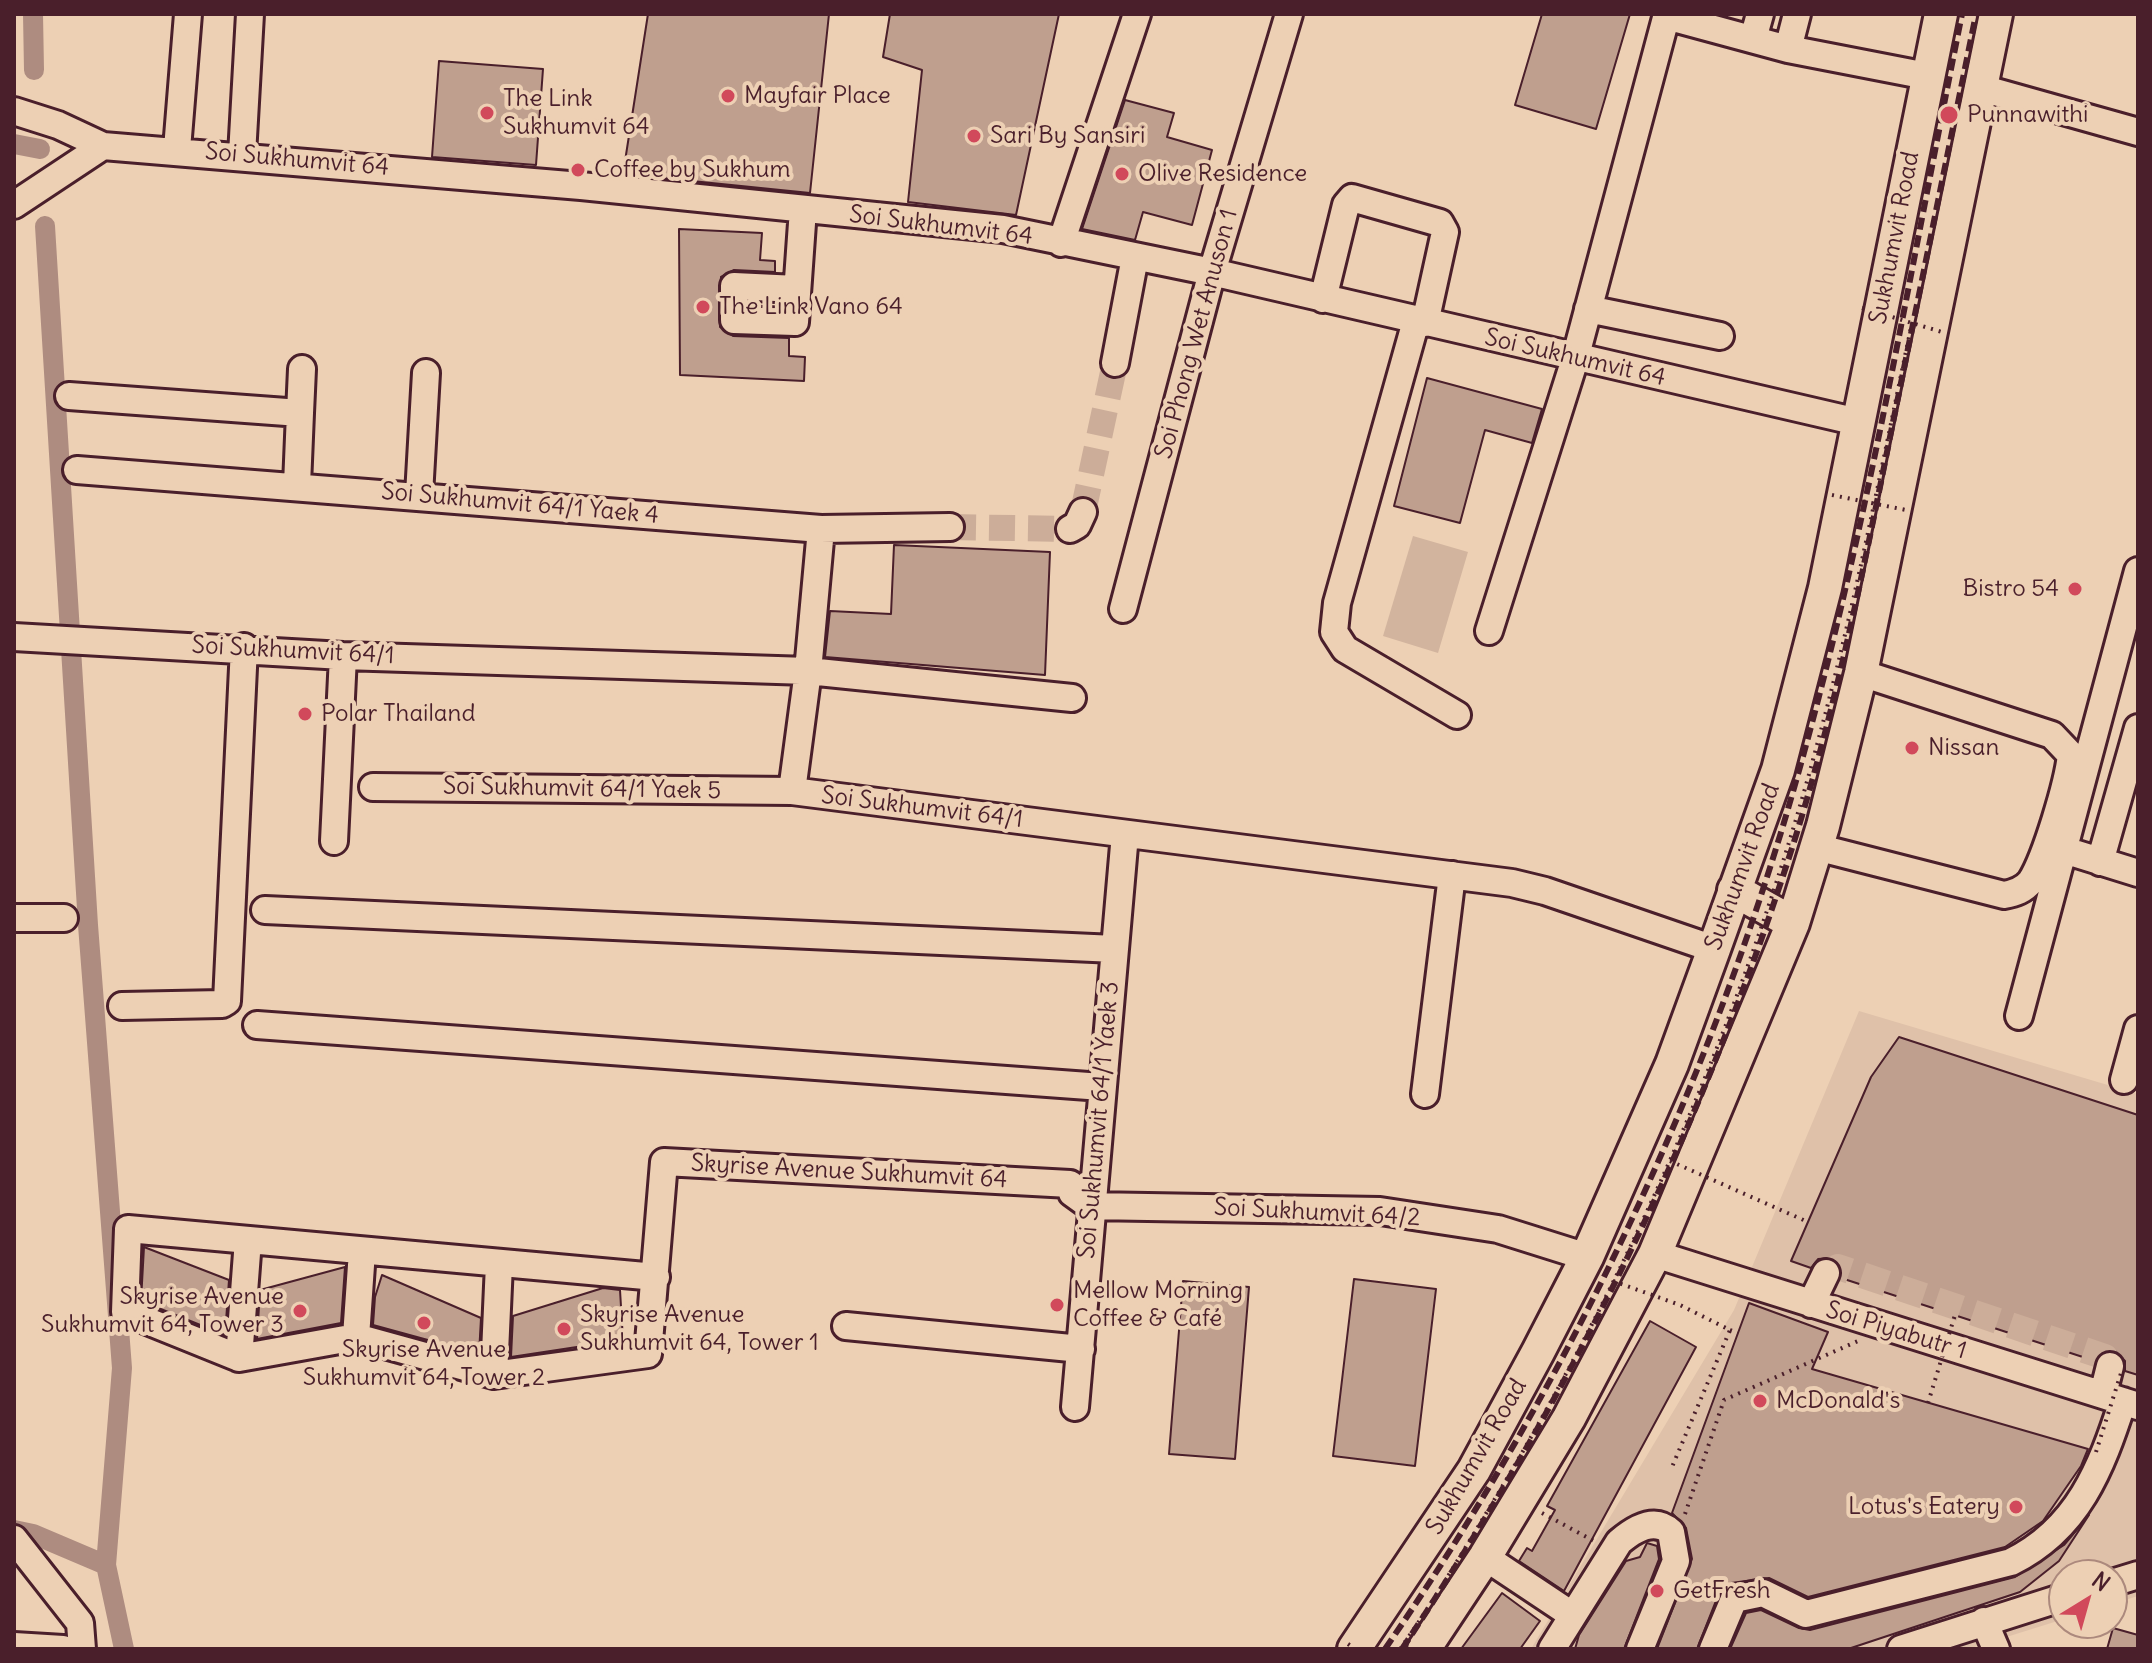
<!DOCTYPE html>
<meta charset="utf-8">
<style>
body{margin:0}
#map{position:relative;width:2152px;height:1663px;overflow:hidden;background:#edd0b4;font-family:Delius,sans-serif}
canvas{display:block}
.frame{position:absolute;inset:0;border:16px solid #4a1f2b;pointer-events:none}
.north{position:absolute;left:2048px;top:1559px;width:80px;height:80px;box-sizing:border-box;background:#edd0b4;border:2px solid #ac897d;border-radius:50%;rotate:37deg;font-size:22px;font-weight:700;line-height:32px;text-align:center;color:#4a1f2b}
.north::after{content:'';display:block;margin:auto;width:28px;height:36px;background:#d1495b;clip-path:polygon(50% 0,100% 100%,50% 72%,0 100%)}
</style>
<div id="map">
<canvas width="2152" height="1663"></canvas>
<div class="frame"></div>
<div class="north">N</div>
</div>
<script>
const ctx = document.querySelector('canvas').getContext('2d');
ctx.lineJoin = 'round';
function fillPath(path, color) { ctx.fillStyle = color; ctx.fill(path, 'evenodd'); }
function strokePath(path, color, width, dash) { ctx.strokeStyle = color; ctx.lineWidth = width; ctx.lineCap = dash ? 'butt' : 'round'; ctx.setLineDash(dash || []); ctx.stroke(path); }
function write(font, color, halo, rows, align = 'center') {
  ctx.font = font + ' Delius,sans-serif'; ctx.lineWidth = 8; ctx.setLineDash([]); ctx.textBaseline = 'middle'; ctx.strokeStyle = halo; ctx.fillStyle = color; for (const [text, x, y, turn = 0] of rows) {
    ctx.save(); ctx.translate(x, y); ctx.rotate((+turn || 0) * Math.PI / 180); ctx.textAlign = isNaN(turn) ? turn : align; if (halo) ctx.strokeText(text, 0, 0); ctx.fillText(text, 0, 0); ctx.restore();
  }
}
const built = new Path2D(`
 M1859 1011 2138 1094V1596L2112 1604V1575H2064V1619L1968 1649H1531L1734 1310Z`);
const green = new Path2D(`
 M1413 536 1468 552 1438 653 1383 636Z`);
const canal = new Path2D(`
 M33 14 34 70
 M14 144 40 149
 M45 226 88 925 122 1368 106 1565
 M14 1530 33 1534 106 1565 124 1649`);
const building = new Path2D(`
 M648 14H829L810 193 623 174Z
 M890 14H1059L1016 215 908 202 922 70 883 57Z
 M1542 14H1630L1596 129 1515 105Z
 M439 61 543 69 536 165 432 157Z
 M1125 100 1174 113 1167 137 1212 150 1192 225 1143 212 1135 240 1082 229Z
 M679 229 762 233 760 260 775 261V272L734 270 721 277 720 327 733 336 789 338V356L805 357 804 381 680 375Z
 M1427 378 1542 409 1532 443 1485 430 1460 523 1394 506Z
 M894 545 1050 552 1045 675 825 657 830 611 891 614Z
 M1899 1037 2138 1115V1375L2125 1371V1361L2115 1351H2105L2095 1361 1841 1278 1840 1265 1832 1258 1818 1259 1811 1268 1791 1261 1871 1077Z
 M144 1247 229 1280 225 1335 141 1301Z
 M345 1267 341 1323 257 1339 260 1290Z
 M382 1275 481 1318 479 1354 373 1325 375 1297Z
 M1354 1279 1436 1289 1415 1466 1333 1456Z
 M1183 1281 1249 1287 1235 1459 1169 1454Z
 M603 1288 620 1290 623 1340 511 1357 513 1316Z
 M1749 1303 1828 1332 1812 1369 2088 1449 2081 1466 2043 1521 2005 1547 1808 1597 1769 1578 1731 1583 1719 1593 1697 1649H1657L1692 1559 1686 1528 1672 1513Z
 M1650 1321 1696 1347 1564 1591 1519 1561 1527 1548 1532 1551 1555 1510 1547 1506Z
 M2089 1515 2059 1561 2020 1592 1848 1649H1730L1746 1613 1761 1610 1799 1628 1810 1630 2015 1577 2064 1545Z
 M1647 1543 1657 1546 1659 1559 1624 1649H1575L1579 1635 1626 1561 1640 1557Z
 M1502 1593 1540 1621 1520 1649H1461Z
 M2113 1628 2138 1635V1649H2107Z`);
const minorTunnel = new Path2D(`
 M1083 512 1115 363
 M950 527 1070 529
 M1826 1273 1838 1267 2105 1357 2110 1366`);
const path = new Path2D(`
 M1730 1330 1738 1333
 M1542 1513 1594 1541
 M1685 1514 1724 1400 1858 1341`);
const minor = new Path2D(`
 M1666 16 1788 49 1927 76
 M1753 39 1760 14
 M1788 49 1797 14
 M1981 88 2138 132
 M14 111 58 125 103 146
 M177 149 188 14
 M242 155 250 14
 M14 205 103 146 581 186 1003 229 1212 272 1858 422
 M1061 243 1137 14
 M797 289 734 286V320L795 322 803 209
 M1323 299 1346 205 1352 198 1440 223 1445 232 1425 323
 M1588 309 1720 336
 M1416 321 1337 603 1334 632 1345 649 1457 715
 M1115 363 1135 257
 M69 396 300 413 297 485
 M300 413 302 369
 M77 470 821 529 808 671 792 791 1512 883 1545 891 1714 949
 M419 495 426 373
 M821 529 950 527
 M1070 529 1077 525 1083 512
 M1123 609 1212 272 1289 14
 M1489 631 1575 359 1667 14
 M14 637 343 656 808 671 1072 698
 M373 787 792 791
 M334 841 343 656
 M2048 845 2138 873
 M1816 847 2004 895C2015 893 2024 890 2031 881 2046 857 2068 783 2071 755L2052 735 1861 673
 M2100 862 2138 728
 M265 910 1115 949
 M14 918H64
 M122 1006 222 1004 227 1001 244 647
 M2019 1016 2138 571
 M257 1025 1102 1087
 M2124 1080 2138 1029
 M1425 1094 1452 875
 M1655 1254 2138 1406
 M656 1277 128 1229 125 1312 239 1358 356 1337 494 1375 648 1354 664 1162 1070 1184 1072 1193 1090 1206 1380 1211 1498 1229 1587 1257
 M1811 1304 1826 1273
 M846 1326 1081 1349
 M356 1337 362 1251
 M239 1358 248 1240
 M494 1375 499 1264
 M2103 1394 2110 1366
 M1075 1407 1125 834
 M14 1539 80 1623 82 1649
 M1485 1557 1572 1615
 M2112 1583 2138 1575
 M1984 1621 1996 1649
 M14 1646 63 1649
 M1552 1649 1619 1542C1633 1530 1654 1516 1671 1532L1676 1561 1640 1649
 M1713 1649 1734 1599 1763 1593 1806 1614 2011 1562C2078 1529 2101 1469 2123 1401
 M1901 1649 2064 1597`);
const major = new Path2D(`
 M1734 890 1793 923
 M1354 1649 1474 1470 1538 1352 1587 1257 1672 1064 1714 949 1778 770 1825 588 1941 14
 M1424 1649 1485 1557 1569 1418 1655 1254 1793 923 1823 826 1861 673 1996 14`);
const rail = new Path2D(`
 M1385 1649C1557 1399 1694 1120 1782 829 1862 563 1907 286 1962 14
 M1402 1649C1571 1395 1707 1122 1798 829 1838 698 1865 562 1892 427 1920 290 1948 152 1976 14`);
const pathBridge = new Path2D(`
 M1862 308 1942 332
 M1832 495 1906 510
 M1670 1161 1808 1222
 M1613 1281 1680 1305 1730 1330 1672 1467
 M1928 1403 1955 1315
 M2096 1452 2122 1370
 M1348 1644 1355 1649
 M1400 1649C1435 1600 1465 1548 1496 1497 1634 1267 1748 1004 1817 745 1855 606 1882 464 1912 323`);
const markers = [
 [728,96,8,"#d1495b"],
 [487,113,8,"#d1495b"],
 [1949,115,10,"#d1495b"],
 [974,136,8,"#d1495b"],
 [578,170,8,"#d1495b"],
 [1122,174,8,"#d1495b"],
 [703,307,8,"#d1495b"],
 [2075,589,8,"#d1495b"],
 [305,714,8,"#d1495b"],
 [1912,748,8,"#d1495b"],
 [1057,1305,8,"#d1495b"],
 [300,1311,8,"#d1495b"],
 [424,1323,8,"#d1495b"],
 [564,1329,8,"#d1495b"],
 [1760,1401,8,"#d1495b"],
 [2016,1507,8,"#d1495b"],
 [1657,1591,8,"#d1495b"]
];
const poiNames = [
 ["Mayfair Place",744,96],
 ["The Link",503,99],
 ["Sukhumvit 64",503,127],
 ["Punnawithi",1967,115],
 ["Sari By Sansiri",990,136],
 ["Coffee by Sukhum",594,170],
 ["Olive Residence",1138,174],
 ["The Link Vano 64",719,307],
 ["Bistro 54",2059,589,"right"],
 ["Polar Thailand",321,714],
 ["Nissan",1928,748],
 ["Mellow Morning",1073,1291],
 ["Coffee & Café",1073,1319],
 ["Skyrise Avenue",284,1297,"right"],
 ["Sukhumvit 64, Tower 3",284,1325,"right"],
 ["Skyrise Avenue",580,1315],
 ["Sukhumvit 64, Tower 1",580,1343],
 ["Skyrise Avenue",424,1350,"center"],
 ["Sukhumvit 64, Tower 2",424,1378,"center"],
 ["McDonald's",1776,1401],
 ["Lotus's Eatery",2000,1507,"right"],
 ["GetFresh",1673,1591]
];
const streetNames = [
 ["Soi Sukhumvit 64",297,160,5],
 ["Soi Sukhumvit 64",941,226,7],
 ["Sukhumvit Road",1895,238,-79],
 ["Soi Phong Wet Anuson 1",1197,334,-75],
 ["Soi Sukhumvit 64",1575,358,13],
 ["Soi Sukhumvit 64/1 Yaek 4",520,504,5],
 ["Soi Sukhumvit 64/1",293,651,3],
 ["Soi Sukhumvit 64/1 Yaek 5",582,789,1],
 ["Soi Sukhumvit 64/1",922,808,7],
 ["Sukhumvit Road",1743,867,-70],
 ["Soi Sukhumvit 64/1 Yaek 3",1099,1120,-85],
 ["Skyrise Avenue Sukhumvit 64",849,1172,3],
 ["Soi Sukhumvit 64/2",1317,1213,3],
 ["Soi Piyabutr 1",1896,1331,17],
 ["Sukhumvit Road",1477,1457,-60]
];
fillPath(built, '#dfc1a9');
fillPath(green, '#d2b49e');
strokePath(canal, '#ae8c80', 20);
fillPath(building, '#bf9f8e');
strokePath(building, '#4a1f2b', 2);
strokePath(minorTunnel, '#ccad99', 26, [26, 13]);
strokePath(minor, '#4a1f2b', 32);
strokePath(major, '#4a1f2b', 38);
strokePath(path, '#4a1f2b', 4, [2, 6]);
strokePath(minor, '#edd0b4', 26);
strokePath(major, '#edd0b4', 32);
strokePath(rail, '#4a1f2b', 6, [12, 6]);
strokePath(pathBridge, '#4a1f2b', 4, [2, 6]);
for (const [x, y, r, color] of markers) { const dot = new Path2D(); dot.arc(x, y, r, 0, 2 * Math.PI); ctx.fillStyle = color; ctx.fill(dot); strokePath(dot, '#edd0b4', 3); }
write('24px', '#4a1f2b', '#edd0b4', poiNames, 'left');
write('24px', '#4a1f2b', '#edd0b4', streetNames);
</script>
